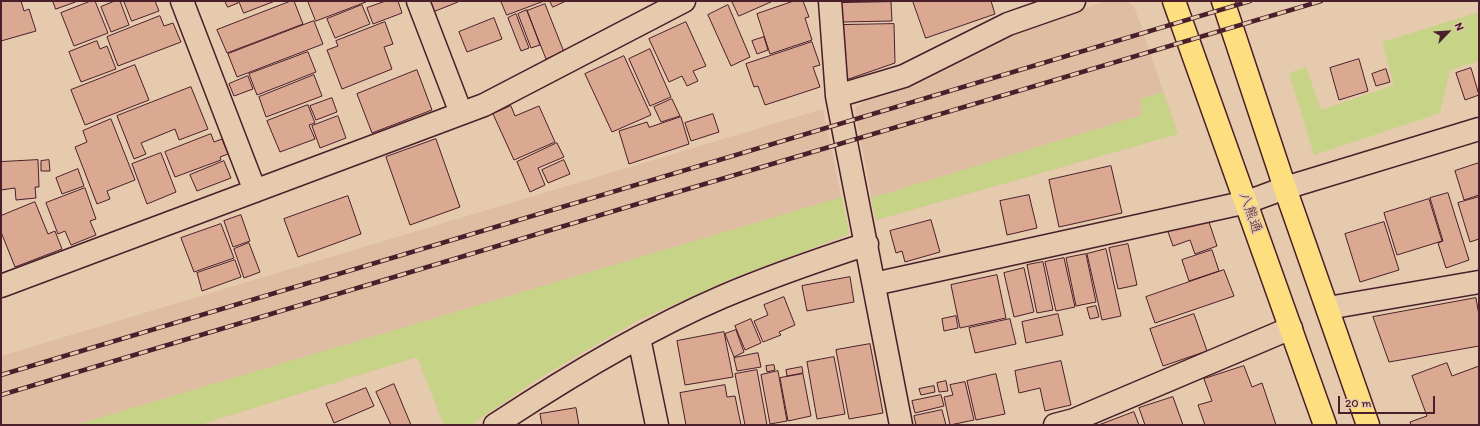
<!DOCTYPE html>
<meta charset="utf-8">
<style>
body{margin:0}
#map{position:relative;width:1480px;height:426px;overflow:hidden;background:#e5caad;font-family:Itim,sans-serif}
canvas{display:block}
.frame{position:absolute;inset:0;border:2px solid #4a1f2b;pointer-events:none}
.north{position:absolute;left:1428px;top:12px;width:40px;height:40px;-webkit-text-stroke:3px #e5caad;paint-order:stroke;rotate:65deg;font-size:11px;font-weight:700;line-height:16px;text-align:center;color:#4a1f2b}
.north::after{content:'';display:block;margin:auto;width:14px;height:18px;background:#4a1f2b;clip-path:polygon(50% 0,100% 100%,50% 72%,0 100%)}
.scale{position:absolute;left:1338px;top:396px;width:97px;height:18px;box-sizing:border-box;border:2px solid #4a1f2b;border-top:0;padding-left:5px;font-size:12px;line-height:14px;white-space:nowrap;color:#4a1f2b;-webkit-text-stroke:3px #e5caad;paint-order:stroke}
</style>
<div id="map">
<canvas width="1480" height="426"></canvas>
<div class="frame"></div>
<div class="north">N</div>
<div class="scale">20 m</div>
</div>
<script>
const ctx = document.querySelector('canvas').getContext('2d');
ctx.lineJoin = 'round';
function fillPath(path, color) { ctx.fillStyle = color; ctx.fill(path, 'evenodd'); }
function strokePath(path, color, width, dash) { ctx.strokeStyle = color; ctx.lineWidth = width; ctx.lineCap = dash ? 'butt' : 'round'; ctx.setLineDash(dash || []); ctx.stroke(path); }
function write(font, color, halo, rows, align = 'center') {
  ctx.font = font + ' Itim,"Klee One",sans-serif'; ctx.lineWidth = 3.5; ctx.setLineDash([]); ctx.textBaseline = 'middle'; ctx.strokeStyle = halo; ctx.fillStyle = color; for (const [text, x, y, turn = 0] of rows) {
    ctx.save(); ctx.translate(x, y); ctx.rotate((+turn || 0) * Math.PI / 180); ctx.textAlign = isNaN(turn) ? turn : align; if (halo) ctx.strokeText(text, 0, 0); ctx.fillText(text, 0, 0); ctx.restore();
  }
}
const built = new Path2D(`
 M1105 1H1126L1134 6 1178 134 876 220 855 111 856 106 1010 35Z
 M823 109 849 234 733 278 637 321 544 375 471 425H444L417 357 199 425H1V356Z`);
const green = new Path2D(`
 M1479 12V61L1450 70 1440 113 1314 155 1289 73 1306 67 1321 110 1394 85 1382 42Z
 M1163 92 1178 134 876 220 871 198 1142 115 1140 99Z
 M842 197 849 234 733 278 637 321 544 375 471 425H444L417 357 199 425H75Z`);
const building = new Path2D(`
 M1 1H21L24 11 29 9 36 31 1 41Z
 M53 1H78L56 9Z
 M91 1H95L108 33 74 46 61 13Z
 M115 1H120L129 25 111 32 101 7Z
 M124 1H155L159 11 132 21Z
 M225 1H237L238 3 228 7Z
 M239 1H275L244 13Z
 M291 1H294L303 24 227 53 217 30Z
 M308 1H366V2L316 21Z
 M386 1H398L402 13 373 24 367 8Z
 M429 1H458V2L433 12Z
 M501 1H544L507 15Z
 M550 1H566L553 7Z
 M732 1H773L739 16Z
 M794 1H803L809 17 805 18 812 40 770 54 757 14Z
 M913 1H991L995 14 926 38Z
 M891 2 892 21 841 22 840 3Z
 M545 4 564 52 546 59 527 11Z
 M362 5 370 24 335 38 327 19Z
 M728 5 750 57 731 66 708 15Z
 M527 10 540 45 531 48 518 14Z
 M516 14 529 48 521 51 508 18Z
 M160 16 164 26 173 23 181 42 118 66 107 37Z
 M494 18 502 39 467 52 459 32Z
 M314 21 323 44 237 77 228 54Z
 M385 22 393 44 384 47 392 69 342 89 327 50 338 46 336 41Z
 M686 22 706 66 693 71 698 81 687 86 682 76 669 82 649 39Z
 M894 24 895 63 843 81 841 25Z
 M764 37 768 50 757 54 752 41Z
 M97 41 100 49 107 46 116 69 81 82 69 52Z
 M812 42 820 65 813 67 820 87 765 105 758 86 754 87 746 64Z
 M650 49 671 97 650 106 629 59Z
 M308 52 316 72 257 95 249 74Z
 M624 56 651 115 612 132 585 74Z
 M1359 59 1368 91 1339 100 1330 68Z
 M135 65 149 100 85 125 71 90Z
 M1471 68 1479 95 1465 100 1456 73Z
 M1386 69 1390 82 1376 86 1372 74Z
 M417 70 432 110 372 133 357 94Z
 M314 75 322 96 266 117 259 97Z
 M248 76 253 89 234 96 229 84Z
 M191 87 208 129 179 140 175 129 141 143 146 154 134 159 117 116Z
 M332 98 337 112 316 120 310 106Z
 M672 99 680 116 661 122 654 107Z
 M308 105 315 123 309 125 315 139 280 152 267 121Z
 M511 106 515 116 539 106 555 142 514 160 493 114Z
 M713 114 719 132 691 141 685 123Z
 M338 116 346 138 320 148 312 126Z
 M681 117 689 144 629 164 619 131 647 122 649 127Z
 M111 119 135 180 107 191 110 199 97 204 75 147 87 142 83 131Z
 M211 134 214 142 222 139 228 154 220 157 221 160 175 177 165 152Z
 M436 139 460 207 410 225 386 157Z
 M557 143 564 157 538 168 545 185 530 192 517 162Z
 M161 153 176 192 147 204 132 164Z
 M38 160 39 187H35L36 198 16 200 15 188 1 190V162Z
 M49 160 50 171H41V161Z
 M564 160 570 174 548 183 542 170Z
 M224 161 231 178 197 191 190 175Z
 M1479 163V195L1464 200 1455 171Z
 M1111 166 1122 213 1059 227 1049 180Z
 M78 169 84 186 62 194 56 178Z
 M85 188 96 219 90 221 96 235 71 245 65 231 58 234 46 203Z
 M1448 193 1469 260 1446 268 1438 243 1443 241 1430 198Z
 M1029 195 1037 228 1007 235 1000 201Z
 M348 196 361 234 298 257 284 219Z
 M1479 197V239L1470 242 1458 203Z
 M1429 199 1442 241 1397 255 1384 213Z
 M35 202 48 234 55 231 62 249 15 267 1 232V216Z
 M241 215 250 241 233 247 224 221Z
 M1207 216 1217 246 1195 254 1190 240 1173 246 1167 229Z
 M931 220 940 252 905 262 902 251 896 253 890 231Z
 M1384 222 1399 270 1360 282 1345 234Z
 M221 224 234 258 194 272 181 238Z
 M249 243 260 272 244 278 234 249Z
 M1128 244 1137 285 1118 289 1109 248Z
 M1106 249 1121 316 1102 320 1087 254Z
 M1212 250 1219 271 1189 281 1182 260Z
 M1086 254 1096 302 1076 306 1066 258Z
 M1064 258 1075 307 1056 311 1045 262Z
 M235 260 241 277 202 291 197 273Z
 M1043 262 1053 310 1037 313 1027 265Z
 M1024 268 1034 312 1014 317 1004 273Z
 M1224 270 1234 296 1155 323 1146 297Z
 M997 275 1006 318 960 328 951 285Z
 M850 277 854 302 807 311 802 286Z
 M784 297 795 325 779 332 781 335 763 342 754 321 768 315 764 305Z
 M1476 298 1479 315V346L1389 362 1373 317Z
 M1096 306 1099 317 1090 319 1087 308Z
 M1058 314 1063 335 1026 343 1022 322Z
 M1194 314 1207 351 1163 366 1150 329Z
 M956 316 958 328 944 331 942 319Z
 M751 319 761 343 745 350 735 326Z
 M1010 319 1016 344 975 353 969 328Z
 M736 330 744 352 734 357 725 334Z
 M724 332 733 377 685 385 677 341Z
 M870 344 883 413 849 419 836 350Z
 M758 353 761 367 737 371 734 358Z
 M834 357 845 414 817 419 807 362Z
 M1061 361 1071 405 1045 411 1040 388 1019 393 1015 371Z
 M1447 363 1452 376 1479 366V425H1411L1410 422 1427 416 1412 376Z
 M774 365 775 370 767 372 766 366Z
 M1244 366 1252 387 1262 383 1276 425H1205L1198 405 1212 401 1204 379Z
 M802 367 803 373 787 376 786 370Z
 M757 370 767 425H745L735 374Z
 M778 371 787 421 770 424 761 375Z
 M803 374 811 416 788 421 780 378Z
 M996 374 1005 414 976 420 967 381Z
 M946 381 948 391 939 392 937 383Z
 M965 382 974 420 950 425 944 397 953 395 950 385Z
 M394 384 411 425H391L376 392Z
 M725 385 727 397 735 396 741 425H686L680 393Z
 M934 386 935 392 921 395 919 389Z
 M366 388 374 406 334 423 326 404Z
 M941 395 944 406 915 413 912 401Z
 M1173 397 1183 425H1145L1139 408Z
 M576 408 579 425H542L540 414Z
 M942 410 946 425H916L914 416Z
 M1134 412 1139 425H1099Z`);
const minor = new Path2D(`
 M182 1 255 191
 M418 1 461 113
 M830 1 837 96 901 425
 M837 96 904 76 1008 24 1074 1
 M874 284 1247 202 1285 188 1479 129
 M1 286 484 105 684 1
 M1328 308 1479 282
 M639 338 657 425
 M495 425C566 378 643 331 722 297 769 277 818 260 867 244
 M1055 425 1074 420 1291 328`);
const major = new Path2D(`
 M1174 1 1325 425
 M1223 1 1285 188 1368 425`);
const rail = new Path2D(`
 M1 375 1250 1
 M1 395 644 202 1321 1`);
const streetNames = [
 ["八熊通",1250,213,71]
];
fillPath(built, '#dfbda3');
fillPath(green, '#c7d387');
fillPath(building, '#dba992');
strokePath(building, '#4a1f2b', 1);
strokePath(minor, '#4a1f2b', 25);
strokePath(major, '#4a1f2b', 25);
strokePath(minor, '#e5caad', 22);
strokePath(major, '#fedf80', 22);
strokePath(rail, '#4a1f2b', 4.5);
strokePath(rail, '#e5caad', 3, [9]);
write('14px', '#4a1f2b', '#e5caad', streetNames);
</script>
